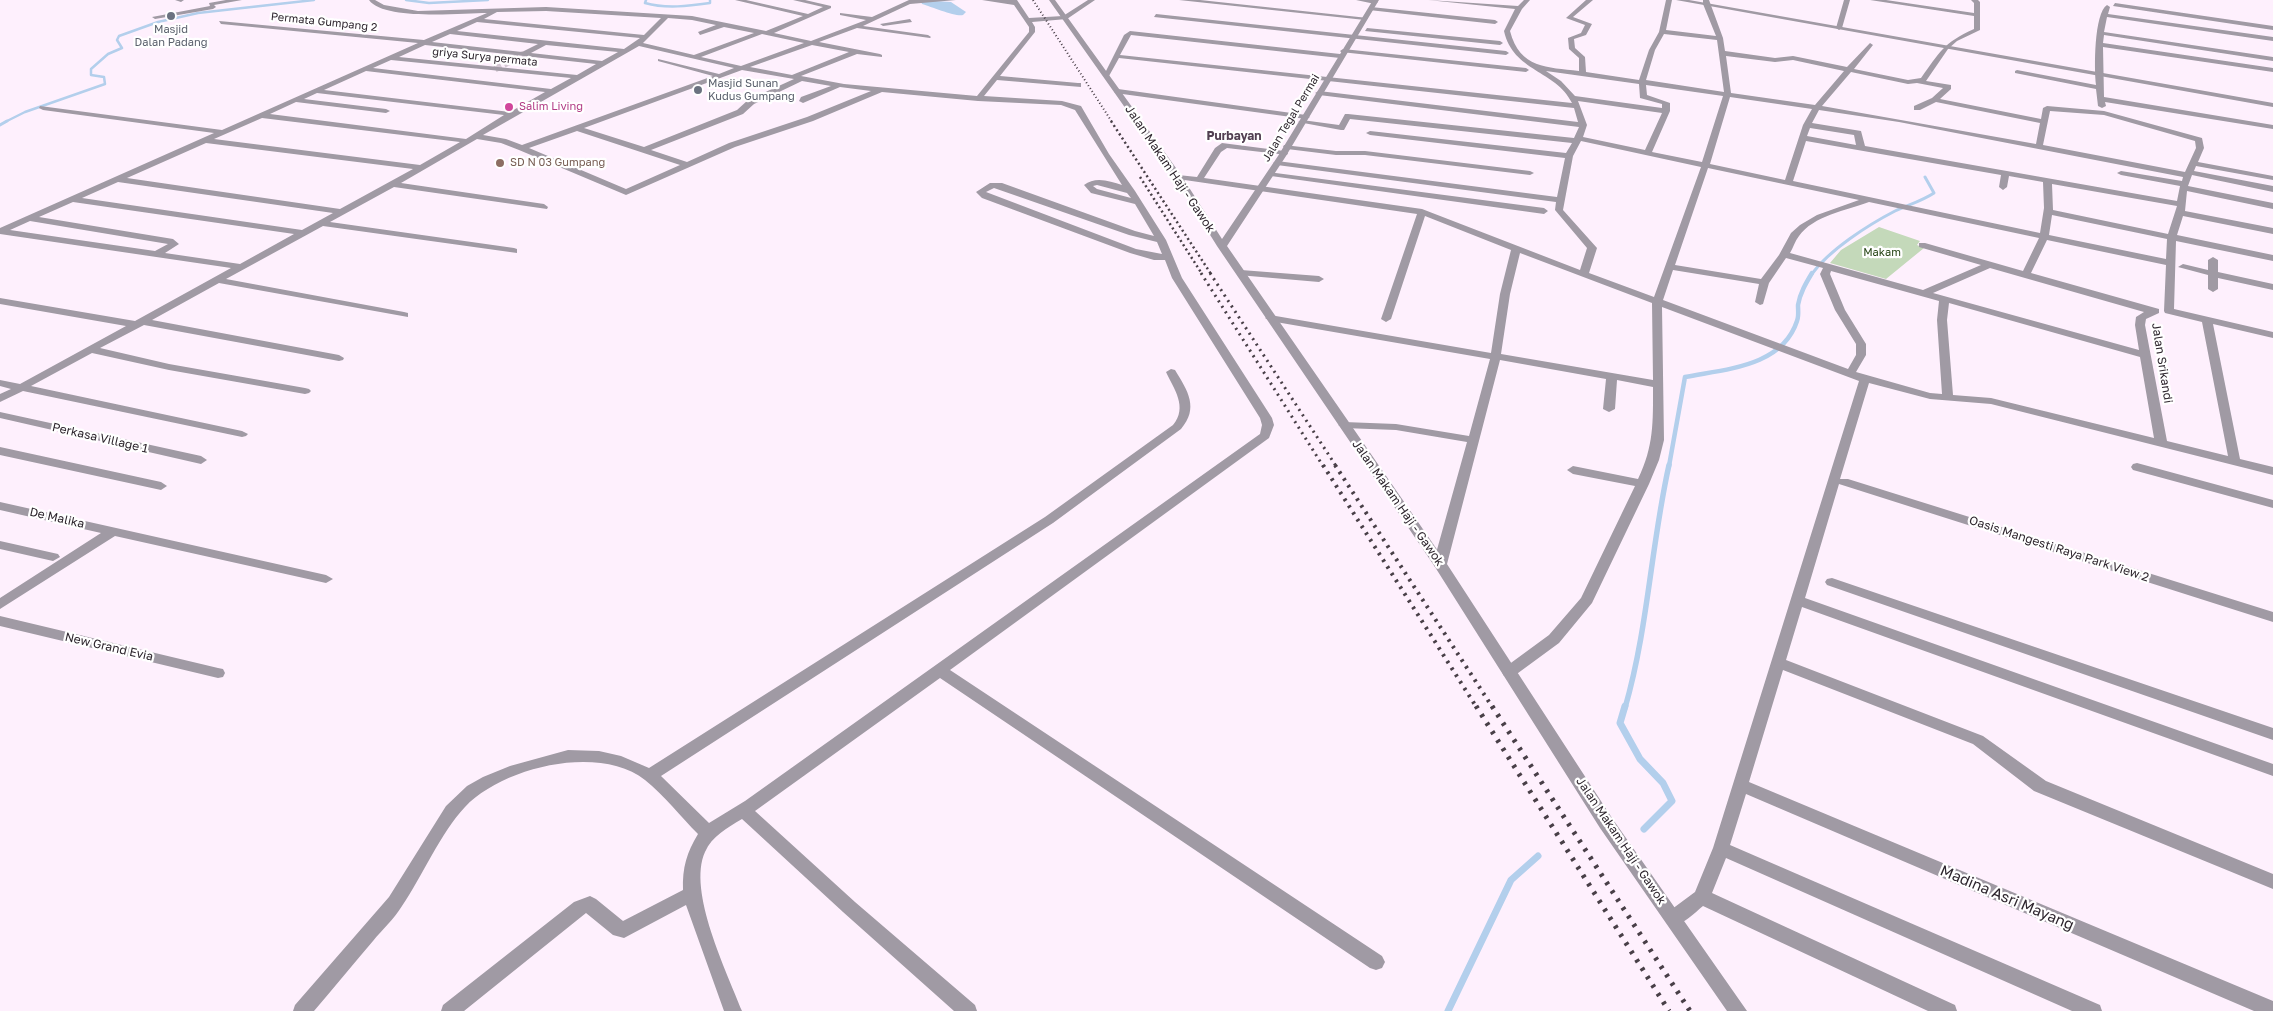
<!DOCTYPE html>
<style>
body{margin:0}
canvas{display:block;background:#fef0fd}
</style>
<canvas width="2273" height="1011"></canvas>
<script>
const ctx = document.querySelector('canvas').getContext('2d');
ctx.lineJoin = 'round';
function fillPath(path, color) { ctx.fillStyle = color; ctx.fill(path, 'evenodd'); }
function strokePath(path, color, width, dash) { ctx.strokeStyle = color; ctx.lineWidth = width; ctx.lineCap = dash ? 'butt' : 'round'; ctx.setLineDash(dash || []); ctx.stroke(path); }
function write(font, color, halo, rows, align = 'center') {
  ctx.font = font + ' "Golos Text",sans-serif'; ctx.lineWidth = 4.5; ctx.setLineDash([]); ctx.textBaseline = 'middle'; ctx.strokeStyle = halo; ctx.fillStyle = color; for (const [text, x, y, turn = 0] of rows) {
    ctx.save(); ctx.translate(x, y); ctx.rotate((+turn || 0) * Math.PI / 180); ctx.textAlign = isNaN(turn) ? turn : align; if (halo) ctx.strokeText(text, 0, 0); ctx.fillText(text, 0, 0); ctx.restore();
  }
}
const green = new Path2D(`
 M1879 227 1920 241 1917 245 1924 248 1886 279 1830 263 1841 250Z`);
const streamFar4 = new Path2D(`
 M406 0 429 3 488 0
 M646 0 645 3C666 9 689 6 710 3V0
 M5 122 25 112 105 84 104 77 91 75V69L108 54 122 48 117 40 119 36 158 22 198 13 314 0`);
const streamFar3 = new Path2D(`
 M0 125 7 121
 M1812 274C1829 250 1868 225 1895 211 1908 205 1922 201 1934 193L1925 177`);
const streamFar2 = new Path2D(`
 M1669 466 1685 377C1725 369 1782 367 1797 321 1799 316 1798 310 1798 305 1800 293 1806 283 1812 273`);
const streamFar1 = new Path2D(`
 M1625 708C1648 629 1651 545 1669 465`);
const stream = new Path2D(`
 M1625 706 1620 723 1640 759 1663 783 1672 801 1644 829
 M1448 1011 1511 880 1538 856`);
const river = new Path2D(`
 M920 0 951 2 966 12 963 15C956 17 932 7 922 4Z`);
const minorTunnel = new Path2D(`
 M495 69 524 54`);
const minor = new Path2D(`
 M175 0H184L181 2Z
 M226 0H242L214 5 216 7 213 9 155 19 152 17 210 6 209 3Z
 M369 0H375L384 5 418 11 546 7 692 16 766 31 803 16 735 0H746L808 14 823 7 793 0H805L831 6V8L774 33 811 41 866 20 840 15V13L872 17 909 0H956L910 4 863 26 928 35 931 37 930 38 857 28 819 42 880 54 882 55V57L857 54 801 76 844 84 977 96 1029 32V27L1014 5 982 0H1017L1029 18 1063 16 1088 0H1095L1067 19 1032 22 1035 27V32L1000 76 1078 83H1081V87L997 80 984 96 1062 101 1081 106 1109 154 1135 191 1166 240 1182 278 1272 418 1274 425 1269 438 950 670 1382 956 1385 962 1382 968 1376 970 1370 968 940 678 755 811 855 902 975 1005 977 1011H954L843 912 742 819C727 828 712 836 705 852 687 891 727 972 742 1011H724L686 905 624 938 613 935 586 913 464 1011H441L443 1005 574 902 590 896 596 899 623 921 683 890C682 868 687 852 698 834 681 817 664 795 645 780 599 744 503 767 465 807 441 832 422 877 402 906 394 919 382 930 373 941 353 964 334 988 314 1011H293L295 1005 389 897 446 806 467 786 483 777 510 766 568 750 599 751 621 756 649 768 1045 517 1173 425C1188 407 1174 389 1166 372L1171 369 1175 370C1188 391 1199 408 1181 429L1053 523 661 776 709 823 745 801 1260 434 1262 425 1260 418 1172 278 1165 260H1154L1130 253 982 198 976 192 990 183H1002L1135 231 1154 236 1135 204 1091 193 1084 185C1095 176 1110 181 1122 185L1075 110 1061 105 978 101 882 92 813 121 735 147 626 195 519 150 501 143 477 139 401 183 544 204 548 207 547 209 394 187 330 222 514 248 517 249V253L323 226 226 279 404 312 408 313V317L219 283 152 320 339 355 344 358 343 360 339 361 144 325 100 348 169 364 305 388 309 389 311 391 309 393 305 394 169 370 92 353 31 386 242 431 248 434 246 436 242 437 23 391 0 402V394L11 389 0 386V380L20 384 126 326 0 304V298L135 321 231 268 0 234V228L214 133 43 110 39 108 40 106 222 130 418 43 221 24 219 21 424 40 487 13C462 13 384 21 369 0ZM546 11 661 18 644 35 484 19 497 12ZM668 18 692 20 716 25 698 32 700 35 724 27 754 33 694 55 643 43ZM477 22 640 38 624 49 457 31ZM450 34 538 44 522 52 432 42ZM762 34 804 43 741 66 701 57ZM425 45 596 64 577 75 399 57ZM546 45 618 52 602 61 531 53ZM812 45 849 52 792 75 750 67ZM639 46 734 68 719 74 658 59V61L713 76 522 145 506 139 483 135ZM391 60 571 78 551 89 373 68ZM742 70 794 79 748 100 737 110 644 147 584 128ZM366 71 545 92 510 112 324 90ZM802 81 831 86 801 97 799 101 803 103 840 87 871 91 807 117 729 143 687 162 651 150 743 114 754 104ZM317 93 504 115 466 139 270 114 296 102 386 113 390 111 386 109 304 99ZM262 118 460 142 420 165 214 139ZM577 131 680 165 626 189 529 148ZM206 143 413 169 340 209 127 178ZM118 182 333 213 302 230 82 198ZM1097 185 1127 193 1131 198 1097 189 1093 186ZM994 188 1129 235 1157 242 1162 254 1136 249 986 192ZM73 202 294 234 240 264 165 253 179 244 173 239 39 217ZM30 221 168 244 155 251 10 230Z
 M1179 0H1200L1368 18 1365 20Z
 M1356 0H1373L1378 2 1375 4Z
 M1428 0 1518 6 1524 0H1530L1522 9 1510 31C1520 69 1547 67 1579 71V58L1569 49 1568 38 1581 33 1585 25 1566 18 1586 0H1593L1573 17 1592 24 1586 35 1574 39 1575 48 1585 57 1586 72 1639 80 1649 50 1659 32 1666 0H1672L1666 30 1716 36 1703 4V0H1709L1723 38 1725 51 1775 58 1793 56 1847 67 1870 43 1873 45 1854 69 1908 80 1921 78C1940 52 1943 43 1974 29V16L1870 0H1886L1974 13V3L1971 0H1978L1980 2V30L1957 41 1948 49 1926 81 1951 85V89L1940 99 2041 119 2043 108 2047 106 2104 111 2202 138 2204 148 2198 162 2273 176V180L2196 166 2194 171 2273 186V192L2192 175 2188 186 2273 203V209L2187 191 2185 211 2273 228V234L2183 216 2177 235 2273 255V261L2176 241 2174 309 2273 332V338L2213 324 2240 459 2273 467V475L1991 404 1930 399 1869 383 1840 479H1848L2273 612V622L1839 484 1805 598 2273 764V776L1802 607 1786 660 1983 736 2046 781 2273 874V889L2034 791 1973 744 1783 670 1749 782 2273 1001V1011H2254L1746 794 1730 845 2100 1005 2102 1011H2072L1726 858 1712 893 1955 1005 1957 1011H1928L1703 906C1693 914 1681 928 1668 924L1665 918 1668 912 1695 892 1713 848 1859 381 1662 307 1664 440 1659 460 1649 484 1592 603 1559 643 1514 676H1504L1502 672 1504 668 1549 635 1581 598 1635 486 1573 474 1567 470 1573 466 1638 479C1654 446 1653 422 1653 387L1617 380 1615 409 1609 412 1603 409 1606 379 1500 360 1447 564 1445 567H1435L1433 564 1467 442 1396 430 1344 428 1338 425 1344 422 1396 424 1469 436 1490 359 1270 321 1265 318 1270 315 1491 353 1500 294 1511 250 1425 216 1391 319 1386 322 1381 319 1417 214 1178 179 1174 177 1178 175 1197 177 1215 148 1222 143 1284 151 1288 153 1287 155 1227 148 1221 152 1204 178 1422 209 1580 270 1587 248 1555 210 1556 202 1277 165 1273 163 1277 161 1557 197 1565 158 1370 135 1366 133 1370 131 1566 153 1572 143 1350 119 1344 130H1341L1298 122 1302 120 1339 125 1345 114H1348L1574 138 1579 127 1319 95 1315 93 1319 91 1578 122 1574 108 1119 58 1109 76 1104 75 1124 35 1130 31 1340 54 1343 56 1340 58 1131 35 1120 55 1572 103C1556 70 1513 72 1504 31L1515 9ZM1664 34 1717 40 1724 92 1646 80 1655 50ZM1726 56 1775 62 1793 60 1844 71 1815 105 1731 93ZM1546 71 1639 84 1640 98 1662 104V108L1575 96 1561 81ZM1851 72 1908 84 1917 83 1943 88 1932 98 1914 106V110H1920L1936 102 2040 123 2036 144 1822 106ZM1646 85 1723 96 1702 162 1652 152 1670 111V103L1647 95ZM1730 97 1812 109 1803 125 1785 180 1710 164ZM1578 101 1662 113 1645 150 1583 137 1587 125ZM1819 110 1899 122 2183 177 2182 181 2121 171 2117 173 2121 175 2180 186 2177 201 1865 146 1861 131 1812 123ZM2050 111 2104 115 2195 141 2196 148 2185 172 2043 145ZM1810 128 1854 135 1856 145 1807 136ZM1581 141 1701 167 1654 297 1589 273 1597 248 1563 210 1573 156ZM1806 141 2001 175 1999 187 2003 190 2007 187 2009 176 2043 182 2044 208 2040 233 1793 181ZM1708 168 1859 200 1817 215 1800 225 1791 233 1779 255 1761 279 1675 265ZM2052 184 2177 206 2168 234 2053 210ZM1869 202 2039 238 2023 271 1925 243H1919V247L1981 265 1923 290 1790 253C1793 248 1795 241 1799 236 1813 216 1847 210 1869 202ZM2052 215 2167 239 2166 259 2049 235ZM2047 240 2166 265 2164 311 2165 313 2202 322 2228 456 2167 441 2145 325 2146 319 2159 313V309L2031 273ZM1520 253 1652 303 1653 380 1501 354 1510 294ZM1786 258 1823 268 1820 274 1835 310 1856 344V355L1848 369 1663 300 1673 270 1759 284 1755 302 1760 305 1763 304 1769 283ZM1990 268 2144 312 2136 317 2135 325 2139 350 1933 293ZM1831 271 1939 301 1937 320 1942 394 1930 393 1856 372 1866 355V344L1845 310 1830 274ZM1949 303 2140 357 2154 438 1991 398 1953 395 1947 320Z
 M1844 0H1850L1842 28 1839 30 1836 28Z
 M2115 3 2273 26V30L2113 6Z
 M2107 5 2110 7 2108 14 2273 37V41L2107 17 2104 32 2273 57V61L2104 35 2103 43 2273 68V72L2103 47 2104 97 2273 125V129L2105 102 2106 106 2102 108 2098 106 2096 89 2015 73V71L2017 70 2096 85C2094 69 2094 13 2107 5Z
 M1371 7 1495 20 1498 22 1495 24 1369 10Z
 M1156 14 1506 51 1509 53 1506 55 1154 17Z
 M910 19 912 22 883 26 880 24Z
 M1367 28 1500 41 1503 43 1500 45 1365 31Z
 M1343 49 1526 68 1529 70 1526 72 1341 52 1340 51Z
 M1118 89 1306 115 1310 117 1306 119 1115 93 1114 91Z
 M1284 145 1336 151H1365L1530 171 1534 173 1530 175 1365 155H1336L1287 149 1283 147Z
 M1268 172 1544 208 1548 211 1544 214 1271 176H1268Z
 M2213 257 2218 260V272L2273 284V290L2218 278V289L2213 292 2208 289V275L2178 267 2183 264 2208 270V260Z
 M1241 270 1319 276 1324 279 1319 282 1238 275V271Z
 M0 412 201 456 207 460 201 464 0 418Z
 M0 447 161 482 167 486 161 490 0 455Z
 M2137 463 2273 500V508L2133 470 2131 467 2133 464Z
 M0 502 326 575 333 579 326 583 115 536 0 609V598L101 533 0 510Z
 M0 541 58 554 60 557 53 561 0 549Z
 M1832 578 2273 728V740L1827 585 1825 582 1827 579Z
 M0 616 218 668 223 669 225 673 223 677 218 678 0 626Z`);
const tertiary = new Path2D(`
 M1049 0H1055L1181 175 1222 239 1278 156 1373 0H1379L1286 156 1227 246 1445 561 1612 818 1747 1011H1727L1600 828 1435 567 1217 246 1174 177Z
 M1676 0H1689L2273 103V107Z`);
const railFar4 = new Path2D(`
 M1033 0 1112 122`);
const railFar3 = new Path2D(`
 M1111 121 1211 274
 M1140 177 1202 274`);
const railFar2 = new Path2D(`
 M1201 273 1323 466
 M1210 273 1336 466`);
const railFar1 = new Path2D(`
 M1323 465 1477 708
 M1335 465 1493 708`);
const rail = new Path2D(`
 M1476 706 1669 1011
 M1492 706 1690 1011`);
const markers = [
 [171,16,5,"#6b7280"],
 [698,90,5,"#6b7280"],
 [509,107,5,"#d1479c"],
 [500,163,5,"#8d6e63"]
];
const farStreetnames = [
 ["Permata Gumpang 2",324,22,6],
 ["griya Surya permata",485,57,6],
 ["Jalan Tegal Permai",1291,118,-59]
];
const farWorshipnames = [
 ["Masjid",171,30],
 ["Dalan Padang",171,43],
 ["Masjid Sunan",708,84,"left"],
 ["Kudus Gumpang",708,97,"left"]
];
const farHotelnames = [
 ["Salim Living",519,107]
];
const farEducationnames = [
 ["SD N 03 Gumpang",510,163]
];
const farParknames = [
 ["Makam",1882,253]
];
const farQuarternames = [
 ["Purbayan",1234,136]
];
const streetNames = [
 ["Jalan Makam Haji - Gawok",1170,169,56],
 ["Jalan Srikandi",2162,363,81],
 ["Perkasa Village 1",100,438,13],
 ["Jalan Makam Haji - Gawok",1398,503,55],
 ["De Malika",57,518,13],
 ["Oasis Mangesti Raya Park View 2",2059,549,18],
 ["New Grand Evia",109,647,13],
 ["Jalan Makam Haji - Gawok",1621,841,56]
];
const nearStreetnames = [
 ["Madina Asri Mayang",2007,898,23]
];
fillPath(green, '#c4d9ba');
strokePath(streamFar4, '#b3cfec', 2.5);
strokePath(streamFar3, '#b3cfec', 3);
strokePath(streamFar2, '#b3cfec', 4.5);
strokePath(streamFar1, '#b3cfec', 5.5);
strokePath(stream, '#b3cfec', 7);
fillPath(river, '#b3cfec');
strokePath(minorTunnel, '#d4c7d3', 7, [7, 3]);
fillPath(minor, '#a09aa4');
fillPath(tertiary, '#a09aa4');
strokePath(railFar4, '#483f47', 2, [1, 2.5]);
strokePath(railFar3, '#483f47', 2.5, [2, 3]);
strokePath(railFar2, '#483f47', 3, [2, 4.5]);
strokePath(railFar1, '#483f47', 4, [2.5, 5.5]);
strokePath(rail, '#483f47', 5, [3, 7]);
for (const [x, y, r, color] of markers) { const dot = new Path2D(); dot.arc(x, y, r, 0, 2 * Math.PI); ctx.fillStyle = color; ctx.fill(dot); strokePath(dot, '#fff', 2); }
write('11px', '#2d252d', '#fff', farStreetnames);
write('11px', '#5b616d', '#fff', farWorshipnames);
write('11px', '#b23c85', '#fff', farHotelnames, 'left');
write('11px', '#785e54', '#fff', farEducationnames, 'left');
write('11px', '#274516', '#fff', farParknames);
write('bold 12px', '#524052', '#fff', farQuarternames);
write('12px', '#2d252d', '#fff', streetNames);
write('15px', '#2d252d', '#fff', nearStreetnames);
</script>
